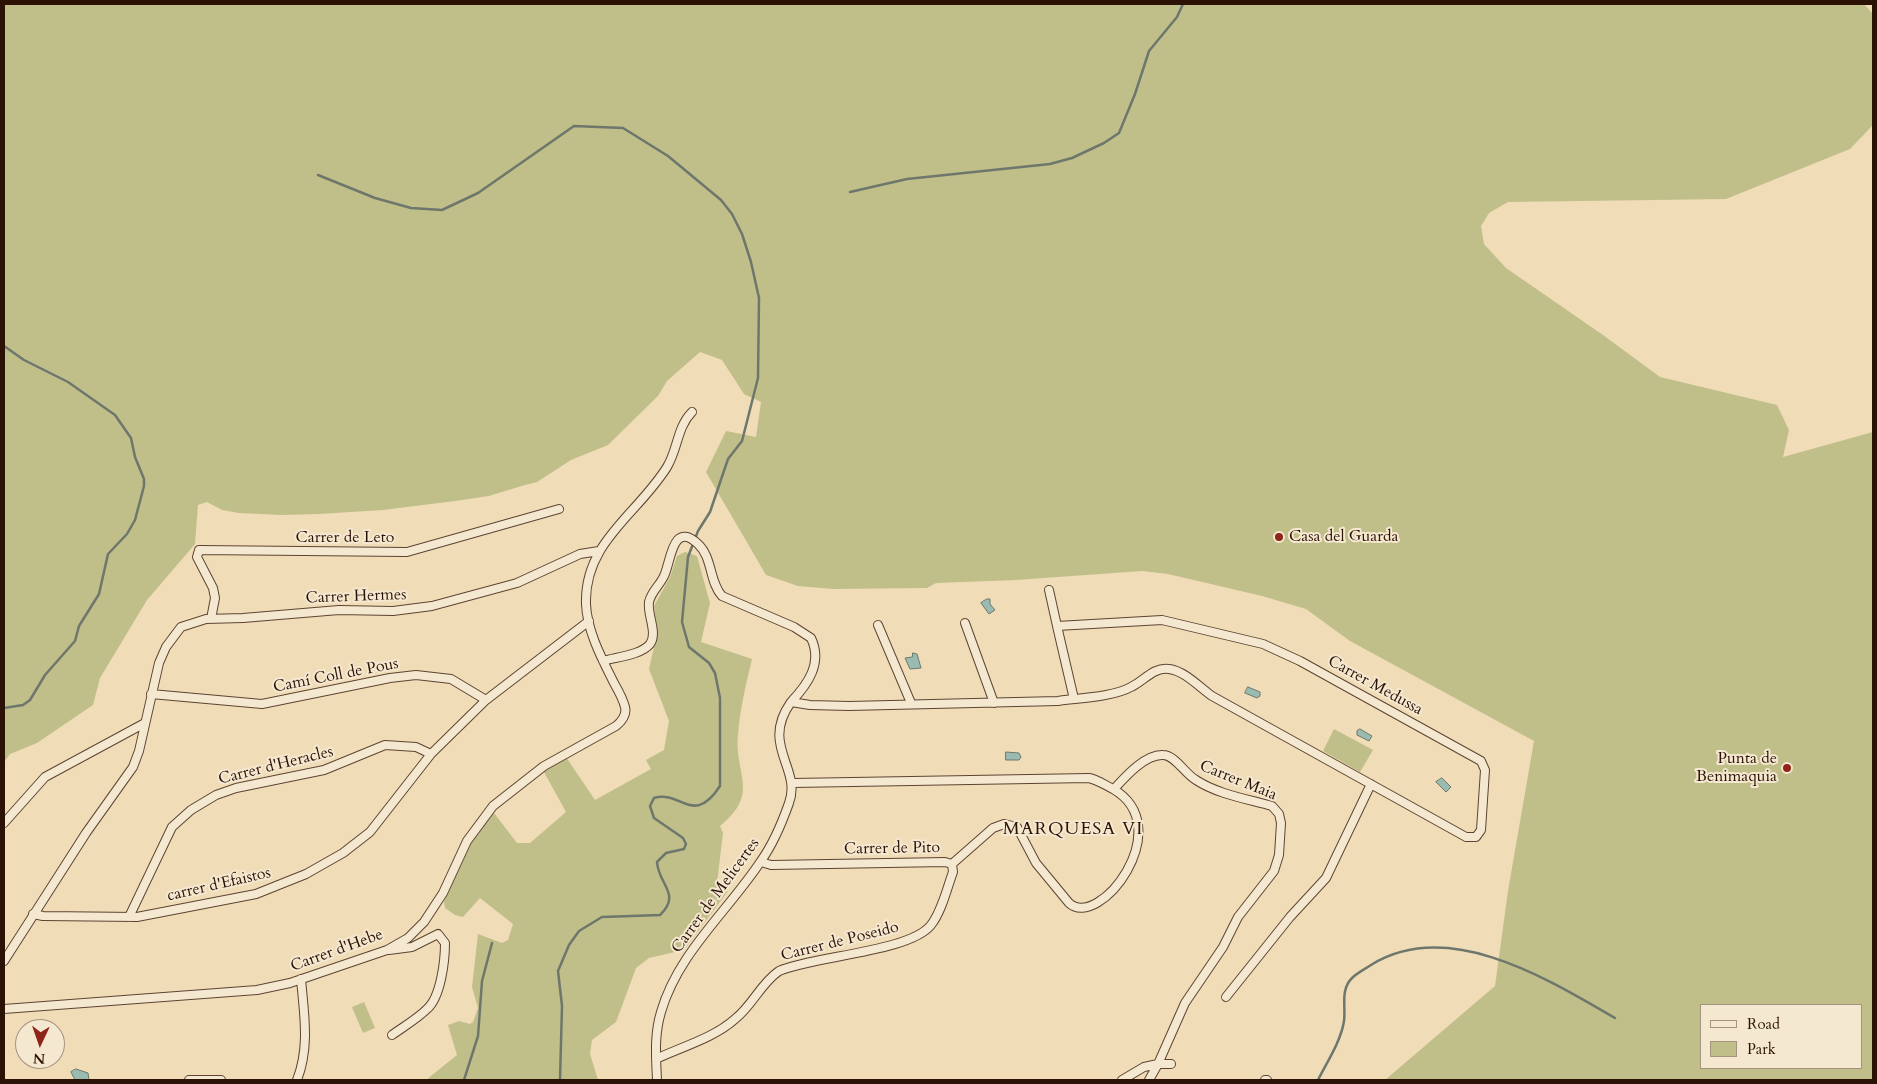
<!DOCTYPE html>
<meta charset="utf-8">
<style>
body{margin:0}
#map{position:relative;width:1877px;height:1084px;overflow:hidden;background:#f0dcb7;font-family:Cardo,serif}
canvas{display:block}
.frame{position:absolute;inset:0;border:5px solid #2c1105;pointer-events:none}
.legend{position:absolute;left:1700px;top:1004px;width:162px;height:65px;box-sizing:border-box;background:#f5e8d0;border:1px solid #a5927f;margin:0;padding:6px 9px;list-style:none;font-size:15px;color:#2c1105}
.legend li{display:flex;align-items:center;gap:10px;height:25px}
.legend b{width:25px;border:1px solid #a5927f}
.north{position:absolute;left:15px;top:1019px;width:50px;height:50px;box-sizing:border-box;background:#f5e8d0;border:1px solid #a5927f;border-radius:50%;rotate:183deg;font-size:14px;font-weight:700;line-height:20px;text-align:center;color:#2c1105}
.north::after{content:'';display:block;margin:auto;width:18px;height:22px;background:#8f2418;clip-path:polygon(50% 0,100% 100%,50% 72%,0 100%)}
</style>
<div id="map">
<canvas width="1877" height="1084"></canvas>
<div class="frame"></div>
<ul class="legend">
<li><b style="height:6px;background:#f5e8d0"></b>Road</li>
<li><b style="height:14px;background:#c0bf8a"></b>Park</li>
</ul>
<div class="north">N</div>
</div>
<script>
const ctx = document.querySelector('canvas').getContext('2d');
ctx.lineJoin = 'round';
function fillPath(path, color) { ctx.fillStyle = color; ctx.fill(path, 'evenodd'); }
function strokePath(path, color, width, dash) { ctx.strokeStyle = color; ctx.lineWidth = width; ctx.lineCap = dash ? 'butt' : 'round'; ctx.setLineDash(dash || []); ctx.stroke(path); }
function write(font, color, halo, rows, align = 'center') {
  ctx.font = font + ' Cardo,serif'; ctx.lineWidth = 4; ctx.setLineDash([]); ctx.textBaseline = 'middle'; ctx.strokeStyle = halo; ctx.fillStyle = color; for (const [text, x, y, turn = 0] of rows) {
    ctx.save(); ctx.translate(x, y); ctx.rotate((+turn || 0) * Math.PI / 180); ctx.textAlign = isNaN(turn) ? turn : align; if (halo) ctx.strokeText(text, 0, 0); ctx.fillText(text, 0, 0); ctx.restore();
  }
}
const green = new Path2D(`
 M4 4H1864L1873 14V125L1850 149 1726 199 1508 202 1489 213 1481 226 1484 244 1506 268 1603 335 1660 377 1777 405 1789 430 1783 457 1873 432V1080H1385L1495 986 1508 891 1534 741 1350 641 1306 609 1262 596 1168 574 1142 571 1016 580 936 583 927 588 833 589 798 586 766 575 706 472 726 431 756 437 761 402 744 394 722 360 700 352 667 381 658 396 608 445 571 460 537 482 525 485 489 496 455 501 383 510 319 514 281 515 239 513 222 510 207 502 198 505 195 544 147 600 100 678 93 705 37 743 10 754 4 762ZM1701 1005H1861V1068H1701Z
 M685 552 697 556 710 603 701 642 752 659C746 684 740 709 738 735 734 774 761 793 720 826L723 833 717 883 728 891 684 950 649 958 636 968 616 1022 592 1040 590 1054 598 1080H426L457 1055 448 1025 459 1021 470 1024 473 1022 478 1008 472 987 478 934 502 943 508 940 513 924 480 898 463 917 455 915 445 908 444 902 474 837 494 813 517 843H530L566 812 544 772 566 757 595 800 651 769 646 760 664 750 669 721 649 669 657 634 654 606 670 577 677 556Z
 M1334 729 1373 750 1360 772 1323 751Z
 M364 1002 375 1028 363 1033 352 1007Z`);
const water = new Path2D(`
 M987 599H990V604L995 610 989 614 981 603Z
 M913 653 917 654 921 668 910 669 905 658 912 657Z
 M1248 687 1260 692V696L1257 698 1245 693Z
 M1360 729 1372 736 1369 741 1357 735V731Z
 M1006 752 1019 753 1021 757 1019 760H1006Z
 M1442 778 1451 787 1446 792 1436 782Z
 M76 1069 88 1073 89 1080H75L71 1072Z`);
const stream = new Path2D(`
 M318 175 375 198 411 208 442 210 478 193 574 126 623 128 668 156 721 200 732 214 742 234 751 262 759 298 758 378 742 441 728 459 710 512 698 531 688 557 682 622 689 647 709 663 715 673 720 698V786C693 827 682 790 654 798L650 806 654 818 683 838 686 844 684 849 666 853 657 862C658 884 682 894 660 915L602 917 579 931 569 945 558 971 562 1006 560 1080
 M850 192 907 179 1050 164 1072 158 1104 143 1119 133 1135 94 1149 51 1177 17 1183 4
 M4 346 24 360 68 382 115 415 131 438 135 457 144 479V486L135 520 127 534 108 554 99 594 79 626 75 641 45 675 30 700 23 705 4 708
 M464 1080 478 1036 482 981 492 943
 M1318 1080C1327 1062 1341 1041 1344 1021 1346 1006 1340 990 1352 978 1357 973 1365 969 1371 965 1448 917 1548 979 1615 1018`);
const minor = new Path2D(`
 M1049 590 1057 626
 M211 619 215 598 213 588 197 557 199 550 407 552 559 509
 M965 623 994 703
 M878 625 911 703
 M603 661C617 657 641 655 650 644 658 633 647 615 649 602 651 592 660 585 664 576 671 562 672 520 698 544 713 558 709 582 722 596L794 627 811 638C823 663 808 684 791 702L810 705 849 706 1058 701C1079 698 1113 697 1131 687 1144 681 1153 667 1169 669 1185 671 1199 687 1212 696L1466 837H1476L1481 830 1485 770 1481 761 1300 661 1263 644 1162 620 1057 626 1074 699
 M151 694 262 704 390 678 416 675 451 679 486 700
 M793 783 1089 778C1098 780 1105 785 1113 789 1179 827 1099 931 1069 903L1036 863 1017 827 1004 824 993 828 952 864
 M1114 789C1125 777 1145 754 1163 755 1175 755 1185 774 1196 780 1217 794 1247 799 1272 806L1279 814 1281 823 1279 855 1274 871 1238 917 1223 947 1185 1003 1158 1064 1144 1067 1122 1080
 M4 823 45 777 145 723
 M761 862 771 865 945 862 952 864
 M33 914 43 916 137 917 256 894 306 874 343 853 370 832 431 754 486 700 589 621
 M129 917 172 827 191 810 216 795 236 788 324 770 385 745 416 747 431 754
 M389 950 412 947 438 934 445 943C445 960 441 997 427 1009 417 1019 403 1027 392 1035
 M4 961 86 833 133 767 139 751 159 663 166 647 181 627 206 619 243 618 339 610 393 611 432 606 517 583 580 554 599 551
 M1226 997 1290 917 1326 878 1371 784
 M4 1009 257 990 290 983 387 950 408 938 424 922 443 893 467 841 493 806 544 766 616 726C622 721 627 715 625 707 623 699 618 690 614 683 602 659 587 631 586 604 584 542 638 514 667 467 678 449 677 427 692 412
 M656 1059C681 1047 714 1038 735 1019 752 1006 761 983 779 971 812 956 910 952 931 925 942 911 947 888 953 872L952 864
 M189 1080H221
 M297 1080C310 1047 304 1014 301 979
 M657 1080C656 1057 654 1035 661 1012 678 953 728 911 761 861 773 844 782 823 789 803 802 768 760 746 791 702
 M1149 1080 1158 1064H1171
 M1265 1080H1267`);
const markers = [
 [1279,537,5,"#8f2418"],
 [1787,768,5,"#8f2418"]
];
const poiNames = [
 ["Casa del Guarda",1289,537],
 ["Punta de",1777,759,"right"],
 ["Benimaquia",1777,777,"right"]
];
const streetNames = [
 ["Carrer de Leto",345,538],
 ["Carrer Hermes",356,597,-2],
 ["Camí Coll de Pous",336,676,-11],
 ["Carrer Medussa",1375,686,29],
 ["Carrer d'Heracles",276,766,-14],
 ["Carrer Maia",1238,781,22],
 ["Carrer de Pito",892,849,-1],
 ["carrer d'Efaistos",219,885,-13],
 ["Carrer de Melicertes",716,896,-54],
 ["Carrer de Poseido",840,942,-14],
 ["Carrer d'Hebe",337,951,-20]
];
const neighbourhoodNames = [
 ["MARQUESA VI",1073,830]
];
fillPath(green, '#c0bf8a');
fillPath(water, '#9abbb0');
strokePath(water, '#6e776c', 1);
strokePath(stream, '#6e776c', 2.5);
strokePath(minor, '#5d4432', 10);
strokePath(minor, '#f5e8d0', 8);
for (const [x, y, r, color] of markers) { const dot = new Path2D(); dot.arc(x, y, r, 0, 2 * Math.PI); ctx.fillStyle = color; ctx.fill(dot); strokePath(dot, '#f5e8d0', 2); }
write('16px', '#2c1105', '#f5e8d0', poiNames, 'left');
write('16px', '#2c1105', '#f5e8d0', streetNames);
ctx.letterSpacing = '1px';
write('18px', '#2c1105', '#f5e8d0', neighbourhoodNames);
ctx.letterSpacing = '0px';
</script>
